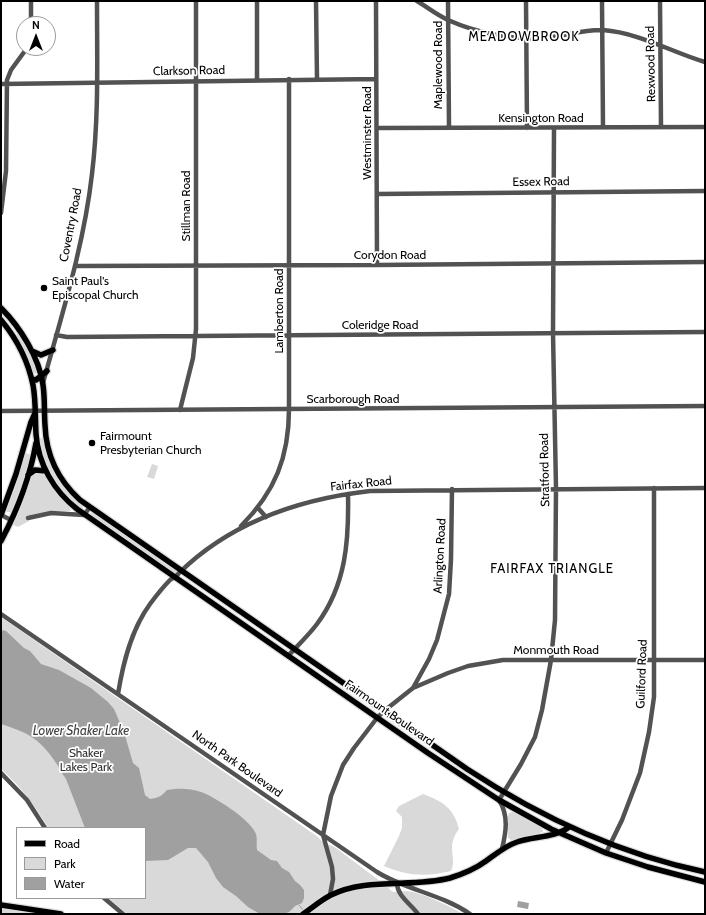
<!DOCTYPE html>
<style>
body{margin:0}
#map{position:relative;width:706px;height:915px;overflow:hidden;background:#fff;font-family:Cabin,sans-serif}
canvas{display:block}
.frame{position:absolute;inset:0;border:2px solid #000;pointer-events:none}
.legend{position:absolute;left:16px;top:827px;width:130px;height:72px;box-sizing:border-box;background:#fff;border:1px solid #999;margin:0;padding:5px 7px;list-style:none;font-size:12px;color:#000}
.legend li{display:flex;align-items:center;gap:8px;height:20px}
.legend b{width:20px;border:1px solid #999}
.north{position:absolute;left:16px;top:16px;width:40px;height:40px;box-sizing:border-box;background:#fff;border:1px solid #999;border-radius:50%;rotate:0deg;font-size:11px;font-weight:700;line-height:16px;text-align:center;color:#000}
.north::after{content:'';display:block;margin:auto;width:14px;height:18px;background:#000;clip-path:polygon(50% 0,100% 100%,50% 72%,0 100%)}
</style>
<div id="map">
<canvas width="706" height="915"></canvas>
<div class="frame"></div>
<ul class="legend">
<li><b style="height:5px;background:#000"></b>Road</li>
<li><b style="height:11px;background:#d9d9d9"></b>Park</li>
<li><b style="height:11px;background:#a0a0a0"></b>Water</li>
</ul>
<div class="north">N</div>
</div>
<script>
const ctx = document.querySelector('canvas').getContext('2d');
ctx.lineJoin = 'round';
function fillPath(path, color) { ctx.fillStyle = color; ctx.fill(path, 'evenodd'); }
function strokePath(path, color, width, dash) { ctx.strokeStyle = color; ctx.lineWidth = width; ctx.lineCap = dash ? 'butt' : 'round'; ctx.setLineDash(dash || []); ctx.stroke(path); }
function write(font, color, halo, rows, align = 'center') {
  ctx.font = font + ' Cabin,sans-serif'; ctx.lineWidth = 3.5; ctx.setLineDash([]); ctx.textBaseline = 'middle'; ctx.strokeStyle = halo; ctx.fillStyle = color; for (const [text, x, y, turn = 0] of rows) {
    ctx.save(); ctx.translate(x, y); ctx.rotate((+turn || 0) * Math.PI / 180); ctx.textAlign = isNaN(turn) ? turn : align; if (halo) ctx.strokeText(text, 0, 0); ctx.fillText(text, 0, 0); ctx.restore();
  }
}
const green = new Path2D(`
 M18 334 21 336 30 352 37 373 32 374 16 337V335Z
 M42 438 44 439 48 455 74 498 83 506 82 510C62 496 39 465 40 439Z
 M25 453 32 455 27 472 13 512H7L6 509 15 488Z
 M152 464 158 466 154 479 147 477Z
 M38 472 43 474 46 477 54 489 69 507 71 511 47 512 35 514 27 517 29 521 18 527 11 524 31 475 34 473Z
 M91 513H94L176 570 177 573 176 574H173L91 518Z
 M1 617 318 837C324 845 328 843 336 848 355 863 375 876 393 892 398 892 402 891 406 891 422 892 449 906 463 914H127L108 898H145V828H48C34 804 22 788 1 769Z
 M423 794C442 801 454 808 459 829 455 834 452 841 452 848 452 856 455 863 451 871 427 877 406 876 384 866L399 836 402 828V817L396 811 399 806Z
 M513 812 516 813 542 828 543 832 511 840 508 838V816L509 813Z
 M1 905 62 914H1Z`);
const water = new Path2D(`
 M1 630 6 631 24 648 30 651 41 664 59 670 91 688 108 702 114 709 124 732 133 763 139 768 145 795 150 799C158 798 162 796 167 790 179 788 189 788 201 792 215 797 248 818 255 832 258 837 256 844 257 850L271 860 277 861 282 868 289 872 295 881 300 885 304 890V898L302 903 295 906 289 912 286 913 260 914 248 907 236 896 223 887 216 878 208 862 196 848H188L168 860 145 861V828H85L66 779C61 773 59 766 54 760 39 738 26 732 1 724Z
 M518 901 529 903 528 909 517 907Z`);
const stream = new Path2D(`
 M299 905 304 911`);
const minor = new Path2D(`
 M316 1 317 79
 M376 1 377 265
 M417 1C427 7 437 15 448 20 477 33 512 40 543 38 563 37 583 29 603 30 640 33 671 52 705 62
 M448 1 449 128
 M526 1 527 128
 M602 1 603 127
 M660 1 661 127
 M31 24V1
 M257 80V1
 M1 84 376 79
 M377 128 705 127
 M377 194 705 191
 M1 213 6 171 7 80 11 70 27 48
 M75 266 377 265 705 262
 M56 335 67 337 705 332
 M43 383C62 314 84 245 92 174 99 116 97 59 97 1
 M180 410 193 358 196 329V1
 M1 411 705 406
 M258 508 266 517
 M1 515 11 520
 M28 518 51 513 84 515 90 507
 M241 526C275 492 289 457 289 409V79
 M1 614 377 872C406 890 441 894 470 914
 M288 656C297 646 308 636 317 624 346 585 349 541 348 494
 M413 688 448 673 468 666 503 660H705
 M118 694C123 663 131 630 150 604 156 596 163 587 170 580 173 578 177 576 179 573 231 522 300 499 370 491L705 488
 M1 773 27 800 45 828
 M502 849C506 832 509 816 499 800L521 764 535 737 542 710 551 660 555 620 556 488 553 333 554 128
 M606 853 622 820 640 773 649 732 654 697V488
 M397 883C397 896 411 904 418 914
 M330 895 333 879 332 867 323 835 331 796 343 765 354 748 377 718 384 711 413 688 429 659 437 640 449 594 451 559 452 489
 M104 898 123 914`);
const major = new Path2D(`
 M1 308C20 327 39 357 43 385 45 398 44 412 45 425 46 455 58 480 80 500L467 769C540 817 619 854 705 872
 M1 320C17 339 28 361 33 385 36 401 35 417 36 434 38 464 54 491 77 509L428 753 499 800 551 829 606 853 648 867 705 882
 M32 351 41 355 53 350
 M32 379 36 380 47 371
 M28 475 35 470 46 471
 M1 515 16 474 31 422 35 413
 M1 541C17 511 30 477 36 443
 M1 905 61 914
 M303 914C312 908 321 900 331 895 367 877 412 888 450 878 463 874 475 869 486 861 496 854 505 846 517 842 533 836 555 838 569 827`);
const markers = [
 [44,288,4,"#000"],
 [92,443,4,"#000"]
];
const streetNames = [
 ["Rexwood Road",651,64,-91],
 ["Maplewood Road",438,65,-90],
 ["Clarkson Road",189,71,-1],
 ["Kensington Road",541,118],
 ["Westminster Road",367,133,-90],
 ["Essex Road",541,182,-1],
 ["Stillman Road",186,206,-90],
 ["Coventry Road",71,225,-79],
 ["Corydon Road",390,255],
 ["Lamberton Road",279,311,-90],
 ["Coleridge Road",380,325],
 ["Scarborough Road",353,399],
 ["Stratford Road",545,470,-91],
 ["Fairfax Road",361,484,-6],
 ["Arlington Road",440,556,-87],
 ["Monmouth Road",556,650],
 ["Guilford Road",642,674,-88],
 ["Fairmount Boulevard",389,713,35],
 ["North Park Boulevard",237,764,35]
];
const poiNames = [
 ["Saint Paul's",52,281],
 ["Episcopal Church",52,295],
 ["Fairmount",100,436],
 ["Presbyterian Church",100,450]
];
const parkNames = [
 ["Shaker",86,753],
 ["Lakes Park",86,767]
];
const neighbourhoodNames = [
 ["MEADOWBROOK",524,37],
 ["FAIRFAX TRIANGLE",552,569]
];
const waterNames = [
 ["Lower Shaker Lake",81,731]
];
fillPath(green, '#d9d9d9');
fillPath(water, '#a0a0a0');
strokePath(stream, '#a0a0a0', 1);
strokePath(major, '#dbdbdb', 8);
strokePath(minor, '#525252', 4.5);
strokePath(major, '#000', 5.5);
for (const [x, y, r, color] of markers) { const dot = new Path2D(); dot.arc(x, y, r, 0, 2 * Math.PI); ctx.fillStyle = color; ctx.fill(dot); strokePath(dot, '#fff', 1.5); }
write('12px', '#000', '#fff', streetNames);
write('12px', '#000', '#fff', poiNames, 'left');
write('12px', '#303030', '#fff', parkNames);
ctx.letterSpacing = '1px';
write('13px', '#000', '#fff', neighbourhoodNames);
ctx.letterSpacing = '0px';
write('italic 13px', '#414141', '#fff', waterNames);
</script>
